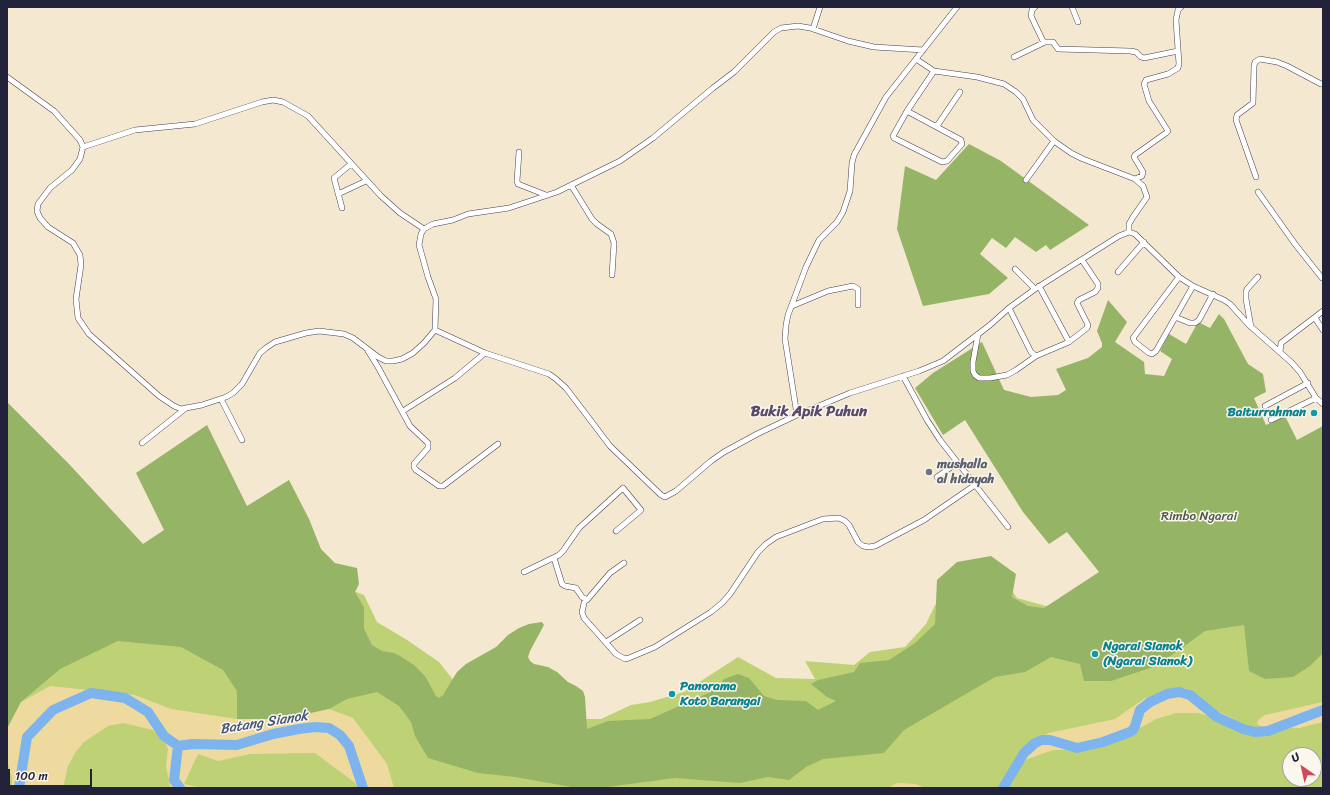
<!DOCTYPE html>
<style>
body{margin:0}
#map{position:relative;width:1330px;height:795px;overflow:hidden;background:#f4e8d0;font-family:Sriracha,sans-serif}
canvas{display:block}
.frame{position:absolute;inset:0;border:8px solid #22223b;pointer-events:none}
.north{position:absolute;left:1282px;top:747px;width:40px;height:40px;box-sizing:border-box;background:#fbf7ec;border:1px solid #a4a2a5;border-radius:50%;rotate:326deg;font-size:11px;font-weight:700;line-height:16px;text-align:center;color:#22223b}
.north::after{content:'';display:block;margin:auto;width:14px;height:18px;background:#d1495b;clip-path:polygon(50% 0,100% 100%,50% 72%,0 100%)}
.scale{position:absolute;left:8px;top:769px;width:84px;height:18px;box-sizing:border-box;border:2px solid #22223b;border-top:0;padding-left:5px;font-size:12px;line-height:14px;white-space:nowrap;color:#22223b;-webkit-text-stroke:3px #fbf7ec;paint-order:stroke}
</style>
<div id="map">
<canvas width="1330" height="795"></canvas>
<div class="frame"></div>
<div class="north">U</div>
<div class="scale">100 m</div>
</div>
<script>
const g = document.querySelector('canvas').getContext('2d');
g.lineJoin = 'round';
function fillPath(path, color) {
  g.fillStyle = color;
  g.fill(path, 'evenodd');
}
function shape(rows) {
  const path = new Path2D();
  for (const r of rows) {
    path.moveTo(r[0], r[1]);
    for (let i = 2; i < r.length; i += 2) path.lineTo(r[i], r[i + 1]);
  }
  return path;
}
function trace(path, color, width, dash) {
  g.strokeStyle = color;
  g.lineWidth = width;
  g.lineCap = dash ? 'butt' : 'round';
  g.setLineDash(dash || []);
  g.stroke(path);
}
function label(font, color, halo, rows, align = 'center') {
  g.font = font + ' Sriracha,sans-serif';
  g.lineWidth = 3;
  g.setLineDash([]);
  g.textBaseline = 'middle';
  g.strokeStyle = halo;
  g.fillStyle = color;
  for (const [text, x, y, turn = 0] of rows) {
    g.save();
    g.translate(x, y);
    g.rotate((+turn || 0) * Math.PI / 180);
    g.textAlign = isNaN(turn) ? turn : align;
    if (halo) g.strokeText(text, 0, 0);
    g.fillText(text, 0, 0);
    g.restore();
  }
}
fillPath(shape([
 [1323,519,1323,788,7,788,7,598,341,586,364,595,377,622,407,640,439,662,454,681,578,719,601,719,631,705,650,702,684,692,738,657,776,678,815,679,805,661,854,665,870,652,905,647,926,624,935,605,997,568,1017,598,1046,606,1058,603],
 [1290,755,1314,755,1314,779,1290,779]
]), '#bed275');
fillPath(shape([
 [969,144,1001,161,1089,225,1050,250,1046,245,1036,252,1015,237,1006,248,992,238,980,254,1008,278,989,294,923,306,897,229,905,166,936,180],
 [1108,300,1127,322,1115,342,1144,362,1145,374,1164,376,1172,359,1160,351,1169,334,1186,344,1198,322,1210,328,1219,314,1224,319,1248,364,1263,374,1266,392,1254,398,1266,425,1285,416,1297,440,1323,426,1322,442,1323,447,1323,653,1310,666,1293,677,1265,679,1249,671,1244,625,1205,631,1175,653,1153,667,1111,681,1084,681,1080,664,1051,657,1025,672,995,677,904,730,884,753,823,759,806,767,789,780,768,777,740,783,675,778,600,788,577,788,515,777,478,773,428,758,415,736,411,722,399,706,377,692,347,699,329,709,285,719,237,719,237,691,223,670,181,647,118,641,60,669,21,702,7,729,7,402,69,464,143,544,164,530,136,473,207,425,247,506,289,480,309,519,321,549,335,563,357,568,359,584,355,592,364,607,364,629,372,645,382,651,394,653,400,656,414,665,425,676,436,696,439,698,443,695,457,672,466,664,496,647,508,635,519,628,529,624,542,622,544,625,530,651,528,657,530,661,534,664,548,667,557,672,568,682,576,686,583,691,585,697,587,729,608,721,650,719,715,690,724,679,738,674,749,678,764,696,777,700,806,701,818,710,836,701,827,697,811,684,818,680,854,672,860,663,889,660,915,643,935,624,937,580,957,562,991,556,1016,574,1012,597,1028,606,1044,608,1099,572,1067,532,1049,544,1023,512,965,420,943,435,915,388,933,373,982,342,1004,390,1031,397,1058,395,1066,390,1056,369,1088,358,1102,347,1102,343,1097,331]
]), '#96b466');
fillPath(shape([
 [50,686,135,695,171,709,237,719,285,719,329,709,353,718,387,764,394,788,360,788,354,782,315,753,250,754,218,761,198,754,184,784,202,788,172,788,170,786,166,766,168,749,164,740,153,730,123,723,108,726,84,742,75,753,68,766,63,788,12,788,12,778,7,760,7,729,21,702],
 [1186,688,1209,707,1232,718,1236,721,1238,724,1198,713,1176,713,1156,719,1133,732,1112,742,1083,750,1053,750,1025,760,1006,788,997,788,1027,746,1049,733,1115,719,1145,698],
 [1323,702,1323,722,1299,728,1262,727,1257,724,1258,720,1265,715],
 [897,783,915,784,926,788,888,788]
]), '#eeda9e');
trace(shape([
 [178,746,174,780,180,788],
 [19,788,27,737,53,710,91,693,125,698,148,712,164,736,178,746,192,744,237,745,273,734,299,729,315,727,329,728,340,735,349,746,363,788],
 [1003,788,1024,753,1035,743,1042,740,1050,740,1077,748,1103,742,1130,732,1133,730,1135,726,1140,710,1150,702,1167,694,1179,692,1190,695,1217,717,1243,729,1255,732,1268,731,1323,710]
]), '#7eb4ed', 10);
const minor = shape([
 [1035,7,1032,10,1031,16,1043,41,1045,42,1053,42,1058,49,1130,51,1136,52,1141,57,1144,58,1178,51],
 [1072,7,1078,22],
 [813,29,820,7],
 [1014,57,1045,42],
 [916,59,934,71,977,77,1004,84,1016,92,1023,99,1033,120,1054,141,1071,153,1083,159,1135,179,1143,186,1147,197,1133,217,1129,224,1129,232],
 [7,77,54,111,80,140,83,147,80,159,72,170,50,188,38,204,37,211,40,218,48,227,73,243,80,255,81,265,76,299,78,318,89,334,123,364,159,396,174,406,181,409,202,405,226,397,233,393,242,384,260,353,266,348,275,342,306,333,319,331,344,334,353,338,378,357,386,361,393,361,402,359,413,353,424,343,435,330,436,299,428,277,419,245,421,234,424,229,433,224,453,220,468,214,509,208,557,192,620,161,653,138,713,88,734,72,774,32,781,28,798,26,810,28,848,41,874,47,923,50],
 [907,111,961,140,962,144,947,161,942,162,894,138,893,136,907,111,934,71],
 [937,126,960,92],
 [83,147,135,130,195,124,262,102,273,100,283,102,308,116,381,196,400,213,424,229],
 [519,152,517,181,518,184,546,195],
 [1256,177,1236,120,1237,115,1253,103,1254,66,1255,62,1260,59,1277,62,1287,66,1321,84,1323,84],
 [1135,179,1142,176,1143,172,1134,157,1135,155,1166,133,1168,131,1149,101,1144,84,1146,80,1168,74,1178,68,1179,64,1176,20,1178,10,1181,7],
 [1026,180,1054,141],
 [571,185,592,219,597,224,611,234,614,243,612,275],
 [1258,192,1295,244,1322,278],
 [338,194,366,181],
 [342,208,334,178,351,164],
 [1015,269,1035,289],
 [1118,272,1144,242],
 [1179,277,1133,338,1135,342,1149,353,1152,354,1156,351,1193,286],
 [1039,286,1069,342],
 [792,306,828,291,853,286,858,289,858,305],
 [1009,308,1031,352,1036,356,1069,342,1087,328,1088,325,1077,303,1079,300,1095,292,1098,288,1098,284,1082,260],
 [1175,317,1190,323,1195,323,1199,320,1213,294],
 [1315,318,1323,330],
 [1251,327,1246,299,1246,292,1247,289,1258,277],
 [435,330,485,353,549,374,556,379,566,388,610,446,661,495,665,497,676,491,711,461,724,452,757,434,797,415,850,393,919,371,943,361,990,325,1009,308,1035,289,1119,236,1129,232,1135,234,1179,277,1193,286,1224,300,1230,304,1249,325,1291,362,1300,372,1316,398,1323,404],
 [978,334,973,362,973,371,975,375,979,378,990,378,1007,375,1016,370,1036,356],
 [368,351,378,367,410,426,428,443,428,448,414,464,414,467,416,470,439,486,443,486,498,444],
 [1280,352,1281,343,1323,311],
 [903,376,927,420,940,440,1008,527],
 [221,399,242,440],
 [1265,406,1308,383],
 [403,411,455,378,485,353],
 [797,415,785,339,786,325,788,315,806,267,819,240,837,222,843,212,850,191,852,163,854,155,886,97,957,7],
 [1271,420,1316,398],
 [142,443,186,408],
 [937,477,957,463],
 [554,558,562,584,565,586,576,588,582,597,587,600,610,573,624,563],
 [524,572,559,555,563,551,579,528,623,488,641,510,640,511,616,531],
 [585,599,582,612,584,618,616,654,625,659,629,658,655,647,711,612,722,603,730,594,758,552,766,544,776,537,823,519,839,518,845,521,849,525,858,542,863,546,869,547,875,546,924,520,975,485],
 [606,642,640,620]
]);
trace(minor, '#424051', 6);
trace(minor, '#fff', 5);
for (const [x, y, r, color] of [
 [1314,413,4,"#0f9aa8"],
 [929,472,4,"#6b7280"],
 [1095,654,4,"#0f9aa8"],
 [672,694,4,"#0f9aa8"]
]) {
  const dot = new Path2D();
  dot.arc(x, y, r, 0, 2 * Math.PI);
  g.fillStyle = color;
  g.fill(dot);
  trace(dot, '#fbf7ec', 1.5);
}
label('bold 13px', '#0d838f', '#fbf7ec', [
 ["Baiturrahman",1306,413,"right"],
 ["Ngarai Sianok",1103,647],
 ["(Ngarai Sianok)",1103,662],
 ["Panorama",680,687],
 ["Koto Barangai",680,702]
], 'left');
label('bold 13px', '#5b616d', '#fbf7ec', [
 ["mushalla",937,465],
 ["al hidayah",937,480]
], 'left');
label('13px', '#51574c', '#fbf7ec', [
 ["Rimbo Ngarai",1199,517]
]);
label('italic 14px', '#425579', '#fbf7ec', [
 ["Batang Sianok",264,723,-9]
]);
label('bold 15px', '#594a6b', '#fbf7ec', [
 ["Bukik Apik Puhun",809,412]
]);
</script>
